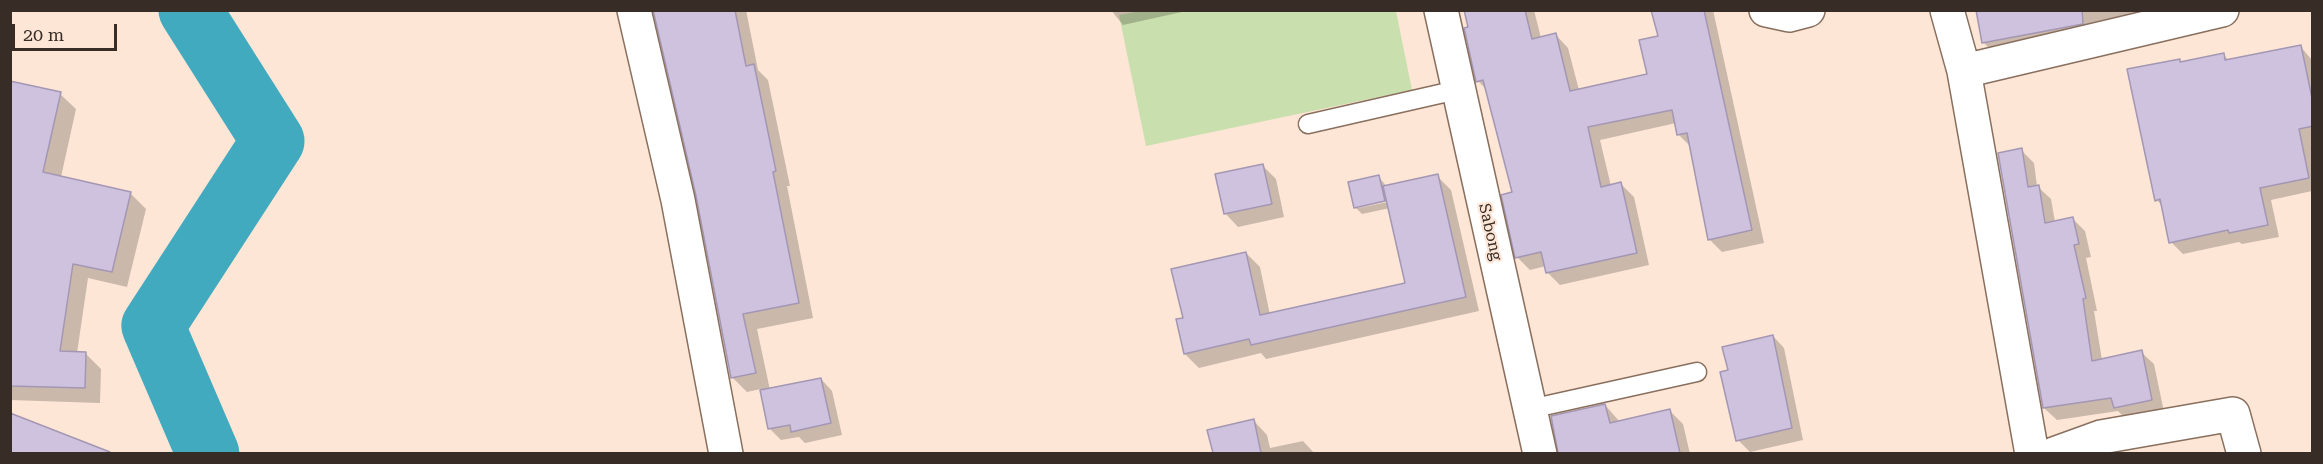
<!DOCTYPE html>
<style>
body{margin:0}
#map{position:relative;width:2323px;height:464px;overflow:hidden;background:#fde6d6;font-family:"Roboto Serif",serif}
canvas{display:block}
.frame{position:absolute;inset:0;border:12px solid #382d26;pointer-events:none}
.scale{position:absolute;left:12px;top:24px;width:105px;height:27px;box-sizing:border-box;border:3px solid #382d26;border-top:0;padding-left:8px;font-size:18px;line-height:21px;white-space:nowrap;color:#382d26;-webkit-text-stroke:4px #fde6d6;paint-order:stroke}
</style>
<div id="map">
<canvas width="2323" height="464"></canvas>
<div class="frame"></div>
<div class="scale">20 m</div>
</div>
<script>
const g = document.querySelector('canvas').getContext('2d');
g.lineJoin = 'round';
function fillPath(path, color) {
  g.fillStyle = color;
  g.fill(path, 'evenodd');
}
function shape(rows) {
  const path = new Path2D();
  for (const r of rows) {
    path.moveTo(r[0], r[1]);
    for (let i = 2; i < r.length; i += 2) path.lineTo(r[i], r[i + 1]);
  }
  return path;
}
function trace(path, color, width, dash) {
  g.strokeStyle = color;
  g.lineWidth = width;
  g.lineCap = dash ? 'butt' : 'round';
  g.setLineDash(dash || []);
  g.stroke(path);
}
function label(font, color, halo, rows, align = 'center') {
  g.font = font + ' "Roboto Serif",serif';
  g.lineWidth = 4.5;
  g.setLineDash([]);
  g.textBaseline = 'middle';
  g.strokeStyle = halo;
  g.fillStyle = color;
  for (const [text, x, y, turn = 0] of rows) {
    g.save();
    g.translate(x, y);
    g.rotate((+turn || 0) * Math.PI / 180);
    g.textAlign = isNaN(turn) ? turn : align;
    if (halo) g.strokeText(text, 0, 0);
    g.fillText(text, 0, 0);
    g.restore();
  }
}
fillPath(shape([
 [1140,11,1396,11,1412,90,1146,146,1119,15]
]), '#cadfae');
fillPath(shape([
 [655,10,746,10,758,70,768,80,790,186,787,186,813,318,757,329,770,390,821,379,832,391,842,435,805,443,799,437,781,440,770,429,761,389,747,392,732,377,698,196],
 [1111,10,1182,10,1182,12,1123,25],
 [1465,10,1534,10,1541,38,1555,34,1568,48,1579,90,1649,75,1659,37,1653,10,1713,10,1764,243,1722,252,1709,239,1691,147,1678,134,1676,123,1600,140,1611,186,1621,184,1634,197,1649,265,1560,285,1547,272,1546,266,1530,270,1517,257,1514,193,1488,91,1478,81],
 [1978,10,2143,10,2146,22,1994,53,1983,42],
 [2300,46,2312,60,2312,191,2271,200,2279,237,2242,244,2239,242,2183,254,2171,242,2163,207,2157,200,2179,60,2182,63,2224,55,2229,61],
 [10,83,60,94,76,109,61,177,130,193,146,209,127,287,88,278,77,353,85,353,101,369,100,403,10,400],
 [2021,150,2034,163,2037,186,2051,199,2055,222,2073,219,2085,231,2091,257,2086,258,2097,311,2094,311,2102,360,2141,352,2154,364,2164,412,2127,420,2118,411,2057,420,2044,408],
 [1263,166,1276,179,1284,217,1238,227,1225,213],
 [1437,176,1451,190,1479,311,1266,359,1261,353,1199,368,1185,354,1184,319,1246,253,1260,267,1270,315,1407,284,1390,208,1362,214,1355,207,1379,177,1387,187],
 [1392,198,1393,201,1358,208,1358,205],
 [1773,336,1784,348,1803,440,1750,452,1738,440,1729,371],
 [1605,405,1620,422,1669,410,1683,424,1690,454,1560,454,1560,450],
 [10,416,74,447,72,454,10,454],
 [1254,421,1267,435,1270,448,1303,441,1315,454,1214,454,1209,431]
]), '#0003');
trace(shape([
 [190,10,273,141,153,326,208,454]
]), '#42aabf', 63);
const building = shape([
 [653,10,735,10,746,66,754,64,776,171,773,172,799,303,743,314,756,373,731,378,696,196,653,10],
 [1464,10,1525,10,1532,39,1556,33,1570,91,1647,74,1639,40,1658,36,1651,10,1704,10,1752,230,1708,240,1687,133,1677,135,1672,110,1588,127,1601,187,1621,182,1637,253,1546,273,1541,252,1515,258,1501,195,1512,192,1483,80,1476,82,1464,28,1468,27,1464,10],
 [1976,10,2082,10,2083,24,1982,43,1976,10],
 [2301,45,2313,103,2313,126,2299,129,2309,178,2260,188,2268,225,2229,233,2228,230,2169,243,2160,199,2155,201,2127,69,2180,59,2180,62,2224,53,2225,60,2301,45],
 [10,81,61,92,43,172,131,192,112,272,73,264,60,351,86,352,85,388,10,386,10,81],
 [2022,148,2028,187,2039,185,2045,223,2073,217,2079,244,2074,245,2086,298,2083,299,2092,361,2142,350,2152,400,2114,408,2111,398,2043,408,1998,153,2022,148],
 [1263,164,1272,204,1224,214,1215,174,1263,164],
 [1438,174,1466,297,1251,345,1249,339,1184,354,1176,319,1183,318,1171,269,1246,252,1260,315,1405,283,1383,186,1438,174],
 [1379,175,1385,201,1354,208,1348,182,1379,175],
 [1773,335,1792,428,1736,441,1720,372,1728,370,1722,347,1773,335],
 [821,378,831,423,791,432,790,425,768,429,760,390,821,378],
 [1605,404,1610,423,1670,409,1680,453,1558,453,1551,416,1605,404],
 [10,413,110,452,109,453,10,453,10,413],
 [1254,419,1261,453,1213,453,1207,430,1254,419]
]);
fillPath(building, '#cec2df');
trace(building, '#a397b3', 1.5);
const lane = shape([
 [1308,124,1457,90],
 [1530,409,1697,372]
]);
const street = shape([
 [634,10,678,200,726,454],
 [1441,10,1540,454],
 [1766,10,1789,15,1808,10],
 [1947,10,1964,71,2032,454],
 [1964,71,2222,10],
 [2054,454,2101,437,2233,414,2244,454]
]);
trace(lane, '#896f5e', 21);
trace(street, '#896f5e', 36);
trace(lane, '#fff', 18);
trace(street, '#fff', 33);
label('16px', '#382d26', '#fde6d6', [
 ["Sabong",1490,232,77]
]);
</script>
